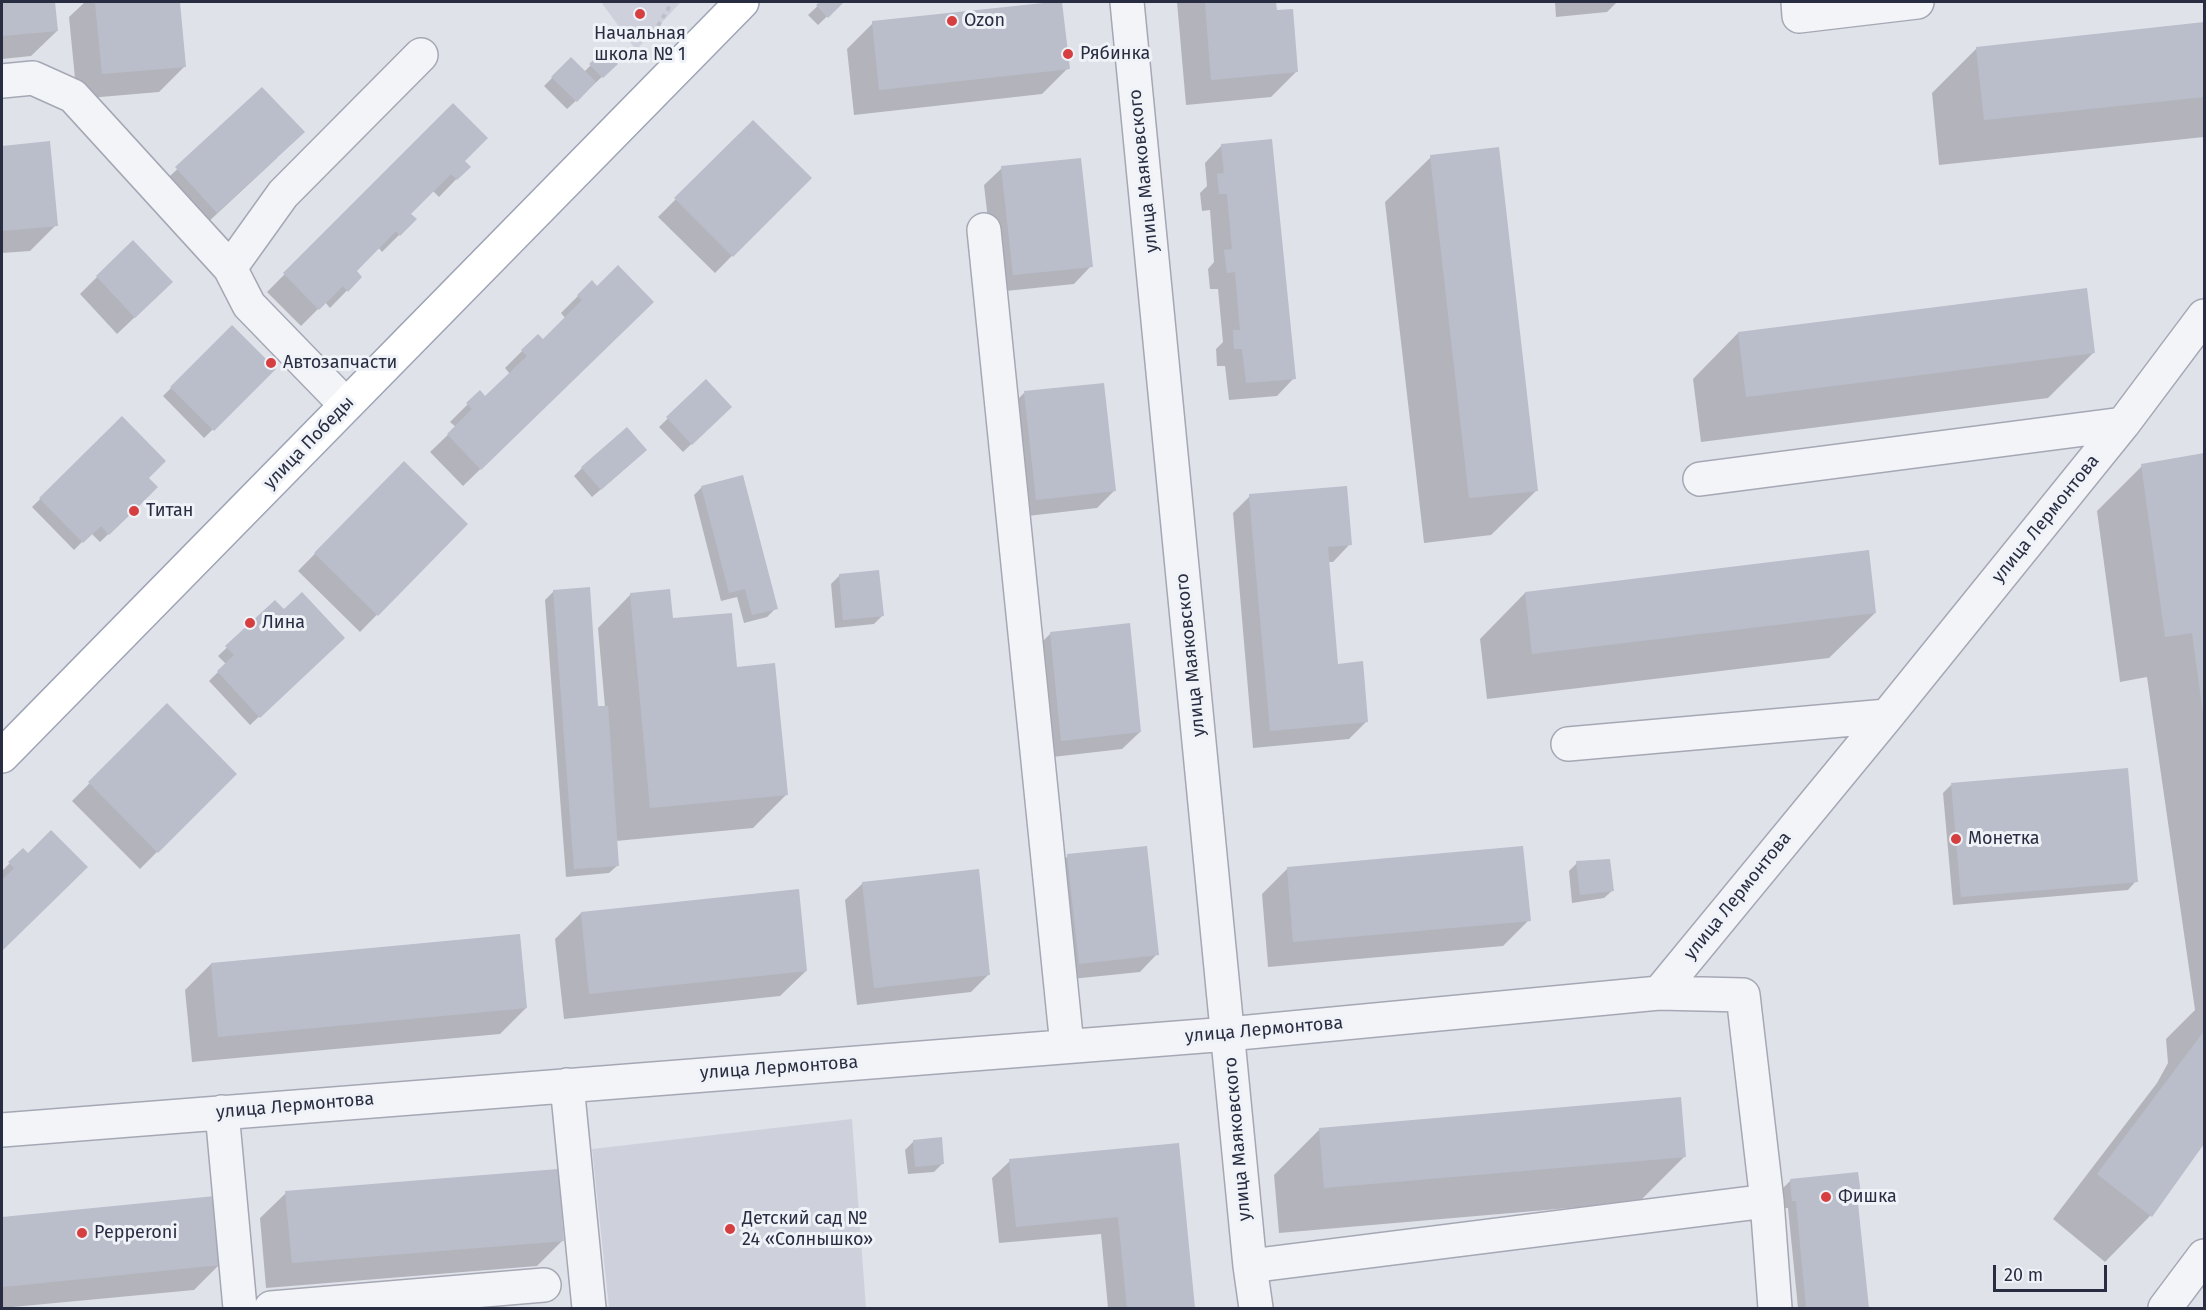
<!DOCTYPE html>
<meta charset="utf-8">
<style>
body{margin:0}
#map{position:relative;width:2206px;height:1310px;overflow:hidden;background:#e0e2ea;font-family:"Fira Sans",sans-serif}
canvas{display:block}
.frame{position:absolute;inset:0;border:3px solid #282d42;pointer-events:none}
.scale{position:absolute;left:1993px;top:1265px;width:114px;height:27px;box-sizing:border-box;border:3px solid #282d42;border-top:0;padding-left:8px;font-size:18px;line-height:21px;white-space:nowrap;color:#282d42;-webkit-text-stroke:4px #eff2f7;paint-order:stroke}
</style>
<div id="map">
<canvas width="2206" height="1310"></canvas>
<div class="frame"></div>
<div class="scale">20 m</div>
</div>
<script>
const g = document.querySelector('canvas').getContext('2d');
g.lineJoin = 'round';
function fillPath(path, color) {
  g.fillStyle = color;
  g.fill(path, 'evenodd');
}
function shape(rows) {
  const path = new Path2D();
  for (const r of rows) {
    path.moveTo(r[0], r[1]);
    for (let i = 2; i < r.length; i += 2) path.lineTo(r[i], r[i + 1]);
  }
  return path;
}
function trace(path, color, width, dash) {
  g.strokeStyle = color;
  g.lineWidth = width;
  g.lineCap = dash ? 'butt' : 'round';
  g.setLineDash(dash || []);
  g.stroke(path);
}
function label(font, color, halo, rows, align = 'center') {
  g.font = font + ' "Fira Sans",sans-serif';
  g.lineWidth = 6;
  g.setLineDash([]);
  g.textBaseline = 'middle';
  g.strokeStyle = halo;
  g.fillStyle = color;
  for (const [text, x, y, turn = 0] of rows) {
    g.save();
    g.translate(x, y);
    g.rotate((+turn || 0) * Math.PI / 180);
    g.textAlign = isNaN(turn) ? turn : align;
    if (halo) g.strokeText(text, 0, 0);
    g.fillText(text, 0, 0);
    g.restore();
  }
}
fillPath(shape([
 [601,2,681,2,636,50],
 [852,1119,866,1308,609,1308,592,1149]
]), '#ced1dc');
fillPath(shape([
 [2,2,54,2,57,31,31,56,2,59],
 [85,2,179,2,185,66,159,92,77,99,69,17],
 [822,2,842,2,818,25,808,15],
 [1177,2,1275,2,1276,12,1297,71,1271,97,1186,105],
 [1555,2,1617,2,1607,12,1556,17],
 [873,23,1068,68,1042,94,854,115,847,49],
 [2204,24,2204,137,1939,165,1932,93,1977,48],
 [604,52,616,64,567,109,544,86,571,59,584,72],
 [262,89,277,158,191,238,151,194],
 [453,105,463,161,468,167,439,197,433,191,409,214,415,219,382,252,378,247,354,271,360,277,330,308,325,302,301,326,267,292],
 [753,122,809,178,715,273,658,217],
 [49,143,56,225,30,251,2,253,2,147],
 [1222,145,1294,378,1277,396,1229,400,1225,366,1217,366,1216,349,1223,342,1218,289,1210,289,1208,269,1214,262,1210,210,1202,211,1200,193,1207,186,1205,163],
 [1431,157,1537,490,1491,535,1424,543,1385,202],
 [1002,168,1091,266,1074,284,996,292,984,185],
 [97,277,153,300,117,334,80,294],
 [592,282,635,319,463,486,430,452,456,427,450,422,480,392,485,398,510,374,505,368,537,336,542,341,566,319,561,313],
 [232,327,274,369,204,438,163,396],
 [1738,333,2093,353,2048,398,1701,442,1693,379],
 [706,381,730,407,683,452,659,427],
 [1024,393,1114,491,1097,508,1019,517,1007,410],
 [122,418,147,478,124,519,100,542,91,533,74,550,32,507],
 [2204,455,2204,1142,2150,1216,2105,1262,2053,1219,2157,1083,2168,1063,2166,1039,2195,1010,2147,677,2120,682,2097,511,2142,466],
 [637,458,592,497,574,476,582,468],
 [404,463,466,524,360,632,298,571],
 [702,487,776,608,767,617,744,623,737,597,721,601,694,495],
 [1250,496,1350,544,1333,562,1328,562,1337,665,1366,722,1349,739,1253,748,1233,513],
 [840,575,882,616,874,624,835,628,831,584],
 [554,591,597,708,605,707,598,628,631,594,672,620,735,668,786,795,753,828,616,841,618,865,609,873,566,877,545,600],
 [1525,593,1875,613,1829,658,1487,699,1480,639],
 [275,602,284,611,335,646,250,725,209,681,226,664,218,656],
 [1050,634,1140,732,1122,749,1044,758,1033,651],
 [167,705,235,774,140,869,72,801],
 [1951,785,2136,881,2128,890,1953,905,1943,793],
 [23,850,68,885,2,949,2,871],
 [1068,856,1157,954,1140,972,1062,980,1050,873],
 [1577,863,1613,890,1604,898,1572,903,1569,871],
 [1287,869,1529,920,1503,946,1268,967,1262,894],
 [863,883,989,974,971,992,857,1005,845,900],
 [581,913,806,971,780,996,564,1019,555,939],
 [211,964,526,1008,500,1034,192,1062,185,990],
 [1320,1129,1685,1156,1639,1202,1279,1233,1274,1175],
 [913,1142,942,1164,934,1172,908,1174,905,1150],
 [1178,1145,1194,1308,1108,1308,1101,1234,999,1243,992,1178,1010,1161],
 [1791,1180,1859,1194,1856,1197,1867,1308,1798,1308,1788,1208,1784,1208,1782,1189],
 [286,1193,563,1240,537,1266,266,1288,260,1218],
 [213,1197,220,1264,194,1290,2,1308,2,1218]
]), '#0003');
fillPath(shape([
 [2,2,55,2,58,31,2,36],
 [95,2,180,2,186,67,102,74],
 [820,2,844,2,828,18,816,5],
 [1053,2,1062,2,1070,69,879,90,872,21],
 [1205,2,1276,2,1277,10,1293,9,1298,72,1211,80],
 [2204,22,2204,97,1984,120,1976,47],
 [604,50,618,64,603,78,589,64],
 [571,57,596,82,577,102,551,77],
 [262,87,305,132,217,213,175,167],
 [453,103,488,138,465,161,471,167,457,180,451,174,411,214,417,219,400,236,396,231,357,271,362,277,348,292,343,286,319,310,283,273],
 [753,120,812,178,733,257,674,198],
 [1272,139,1296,379,1246,383,1242,349,1234,349,1233,330,1240,330,1235,272,1227,273,1224,250,1232,249,1227,194,1219,194,1217,174,1224,173,1221,144],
 [50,141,58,226,2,231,2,146],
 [1499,147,1538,491,1469,498,1430,155],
 [1081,158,1093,267,1013,275,1001,166],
 [133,240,173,282,135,318,96,276],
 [618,265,654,302,481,470,447,434,472,409,466,403,480,390,485,396,527,356,521,350,538,334,543,339,582,300,577,295,592,280,597,286],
 [2087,288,2095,353,1746,397,1738,332],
 [232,325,276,369,214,431,170,387],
 [706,379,732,407,692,445,666,417],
 [1104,383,1116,491,1036,500,1024,391],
 [122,416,166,461,149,478,158,487,134,511,109,535,101,526,83,543,39,498],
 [627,427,647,450,601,490,581,467],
 [2204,453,2204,712,2203,713,2192,633,2165,637,2141,464],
 [404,461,468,524,378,616,314,553],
 [743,475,778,609,752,615,745,589,729,593,701,486],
 [1347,486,1352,545,1328,547,1338,664,1363,661,1368,722,1270,731,1249,494],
 [1869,550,1876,613,1532,654,1525,592],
 [879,570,884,616,843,620,839,574],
 [590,587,598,706,608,706,619,866,574,869,553,590],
 [670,589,673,618,732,613,737,667,775,663,788,795,650,808,630,593],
 [302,592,345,638,260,718,217,671,234,655,225,646,275,600,284,609],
 [1130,623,1141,732,1061,741,1050,632],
 [167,703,237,774,158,853,88,782],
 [2128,768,2138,882,1961,897,1951,783],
 [51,830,88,867,2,951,2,880,14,868,8,862,23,848,28,853],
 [1147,846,1159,955,1079,964,1067,854],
 [1523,846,1531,921,1293,942,1287,867],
 [1610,859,1614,891,1580,895,1576,861],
 [979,869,990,975,874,988,862,882],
 [799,889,807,971,589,994,581,912],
 [520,934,527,1008,218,1037,211,963],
 [2204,1031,2204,1144,2152,1217,2097,1174],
 [1681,1097,1686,1157,1324,1188,1319,1128],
 [942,1137,944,1164,915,1167,913,1140],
 [1179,1143,1195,1308,1127,1308,1118,1217,1016,1227,1009,1159],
 [558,1169,564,1241,292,1263,285,1191],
 [1858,1172,1861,1194,1857,1194,1869,1308,1806,1308,1796,1201,1792,1201,1790,1179],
 [215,1196,221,1265,2,1287,2,1217]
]), '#babdca');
const minor = shape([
 [1127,2,1250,1266,1256,1308],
 [1798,2,1799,16,1917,2],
 [2,81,33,78,73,96,230,268,249,305,346,405],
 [984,230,1067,1046],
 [230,268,283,194,421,55],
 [1700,479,2123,424],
 [1568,744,1887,716],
 [1659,993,1743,995,1767,1201,1775,1308],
 [567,1085,589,1308],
 [222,1112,240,1308],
 [2,1130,1228,1034,1659,993,1887,716,2123,424,2204,316],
 [1250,1266,1767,1201],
 [271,1308,544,1285],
 [2165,1308,2204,1256]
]);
const major = shape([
 [2,756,742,2]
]);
trace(minor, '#a5a8b4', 36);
trace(major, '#9ea4b6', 36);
trace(shape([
 [658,26,672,2]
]), '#bec0c9', 4, [4.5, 4.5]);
trace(minor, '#f3f4f8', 33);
trace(major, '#fff', 33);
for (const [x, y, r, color] of [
 [640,14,6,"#d53f40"],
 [952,21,6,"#d53f40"],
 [1068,54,6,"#d53f40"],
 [271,363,6,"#d53f40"],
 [134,511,6,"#d53f40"],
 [250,623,6,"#d53f40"],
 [1956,839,6,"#d53f40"],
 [1826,1197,6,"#d53f40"],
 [730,1229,6,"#d53f40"],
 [82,1233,6,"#d53f40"]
]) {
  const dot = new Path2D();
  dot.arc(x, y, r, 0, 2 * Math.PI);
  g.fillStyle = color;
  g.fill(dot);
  trace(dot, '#eff2f7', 2);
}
label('18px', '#282d42', '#eff2f7', [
 ["Ozon",964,21],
 ["Начальная",640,34,"center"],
 ["школа № 1",640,55,"center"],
 ["Рябинка",1080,54],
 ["Автозапчасти",283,363],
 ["Титан",146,511],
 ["Лина",262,623],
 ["Монетка",1968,839],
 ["Фишка",1838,1197],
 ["Детский сад №",742,1219],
 ["24 «Солнышко»",742,1240],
 ["Pepperoni",94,1233]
], 'left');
label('18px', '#282d42', '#eff2f7', [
 ["улица Маяковского",1144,171,-96],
 ["улица Победы",309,443,-46],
 ["улица Лермонтова",2046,519,-51],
 ["улица Маяковского",1191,655,-96],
 ["улица Лермонтова",1738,896,-51],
 ["улица Лермонтова",1264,1030,-5],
 ["улица Лермонтова",779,1068,-4],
 ["улица Лермонтова",295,1106,-5],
 ["улица Маяковского",1238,1139,-95]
]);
</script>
